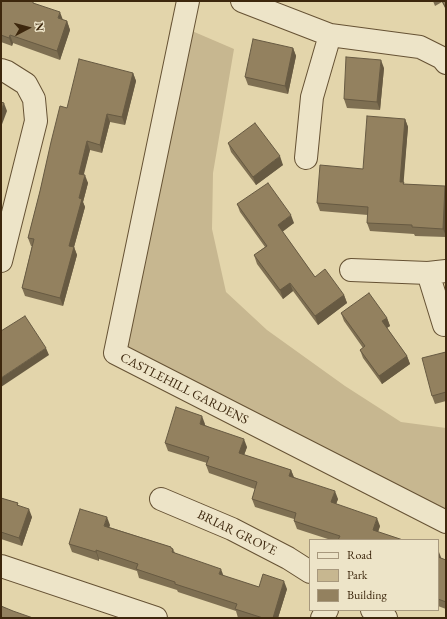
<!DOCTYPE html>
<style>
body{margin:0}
#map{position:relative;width:447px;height:619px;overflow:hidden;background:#e3d5ab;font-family:"EB Garamond",serif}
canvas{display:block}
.frame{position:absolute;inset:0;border:2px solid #3d270d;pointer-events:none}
.legend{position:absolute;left:309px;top:539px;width:130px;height:72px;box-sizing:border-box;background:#ede4c8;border:1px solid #a7987d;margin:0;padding:5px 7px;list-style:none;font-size:12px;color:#3d270d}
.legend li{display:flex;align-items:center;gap:8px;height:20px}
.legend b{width:20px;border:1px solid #a7987d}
.north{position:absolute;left:8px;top:8px;width:40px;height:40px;-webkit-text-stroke:3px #ede4c8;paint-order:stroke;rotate:84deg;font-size:11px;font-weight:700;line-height:16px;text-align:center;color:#3d270d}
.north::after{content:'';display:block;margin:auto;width:14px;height:18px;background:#3d270d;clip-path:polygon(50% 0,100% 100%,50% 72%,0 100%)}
</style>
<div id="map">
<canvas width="447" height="619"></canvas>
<div class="frame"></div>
<ul class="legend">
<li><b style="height:5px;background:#ede4c8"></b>Road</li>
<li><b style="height:11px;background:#c7b790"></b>Park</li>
<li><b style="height:11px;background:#93815f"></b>Building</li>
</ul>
<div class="north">N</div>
</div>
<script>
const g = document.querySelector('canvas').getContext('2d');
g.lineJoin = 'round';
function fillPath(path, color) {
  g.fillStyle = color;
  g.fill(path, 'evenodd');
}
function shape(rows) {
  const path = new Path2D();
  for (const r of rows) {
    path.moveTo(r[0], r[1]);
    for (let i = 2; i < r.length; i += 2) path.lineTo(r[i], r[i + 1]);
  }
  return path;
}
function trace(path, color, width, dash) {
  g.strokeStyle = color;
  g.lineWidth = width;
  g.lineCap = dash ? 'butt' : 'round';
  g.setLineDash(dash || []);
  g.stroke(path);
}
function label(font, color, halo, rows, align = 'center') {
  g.font = font + ' "EB Garamond",serif';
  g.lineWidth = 3;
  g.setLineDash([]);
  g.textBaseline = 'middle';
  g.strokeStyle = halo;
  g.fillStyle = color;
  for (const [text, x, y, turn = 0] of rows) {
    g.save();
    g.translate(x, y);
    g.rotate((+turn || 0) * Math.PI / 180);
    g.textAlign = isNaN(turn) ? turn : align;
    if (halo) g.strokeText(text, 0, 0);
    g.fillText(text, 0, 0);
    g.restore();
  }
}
fillPath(shape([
 [171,22,234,49,213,173,212,229,226,292,267,330,345,386,401,422,446,428,446,522,115,353]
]), '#c7b790');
const minor = shape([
 [188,1,115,353,446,522],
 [242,1,330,35,420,47,442,58,446,63],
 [1,70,7,72,26,84,34,99,36,121,1,261],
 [306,158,312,97,330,35],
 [351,270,428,273,446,271],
 [428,273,444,325],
 [161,499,232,529,288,558,310,572],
 [1,566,156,618],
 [372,610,386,618],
 [322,618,327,610]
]);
trace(minor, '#665234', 24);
trace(minor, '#ede4c8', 22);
fillPath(shape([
 [1,1,34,3,63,20,67,21,70,30,60,60,13,43,12,46,1,42],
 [433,1,446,1,446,10,442,2,435,6],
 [293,48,296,56,288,94,248,85,245,77],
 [384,68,380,110,347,108,344,99],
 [133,73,136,81,125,125,110,122,102,153,90,150,83,175,88,183,83,202,85,207,74,247,77,255,63,306,25,296,22,288,32,246,31,246,28,238,40,191,51,144,51,142,67,108],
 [405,119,408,127,403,182,404,184,446,187,446,237,415,236,414,234,370,231,367,223,368,215,320,211,317,203,363,169],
 [228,143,283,165,256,185,231,152],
 [237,204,294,223,282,231,315,277,344,295,347,303,318,325,293,291,283,299,257,264,254,255,265,247,240,212],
 [341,313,387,318,390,326,387,328,407,356,410,364,382,384,363,358,360,350,363,348,344,321],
 [446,352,446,401,435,404,432,396],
 [205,424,205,425,247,447,244,455,291,470,294,477,338,499,336,504,380,526,378,532,403,540,331,540,297,529,294,521,294,519,255,507,252,499,255,489,209,473,206,465,207,463,168,451,165,443],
 [1,498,18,503,18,505,32,517,22,546,1,539],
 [110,525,109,527,171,547,171,548,173,549,175,553,223,576,259,587,287,589,278,618,238,618,236,611,178,592,177,590,139,578,137,571,99,559,99,561,72,552,69,544],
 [438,552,441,558,446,560,446,609,438,606]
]), '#7e6f52');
fillPath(shape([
 [60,12,63,20,58,18],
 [67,21,70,30,60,60,57,51],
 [10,35,13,43,12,46,9,38],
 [293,48,296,56,288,94,285,86],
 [381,60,384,68,380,110,377,102],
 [133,73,136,81,125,125,122,117],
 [4,103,7,111,1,127,1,111],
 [107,114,110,122,102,153,100,145],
 [405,119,408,127,403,190,400,182],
 [87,141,90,150,82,182,79,174],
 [280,156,283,165,256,185,253,177],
 [85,175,88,183,83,202,85,207,74,247,77,255,63,306,60,298,69,246,79,198],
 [445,186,446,187,446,236,443,229],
 [291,215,294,223,281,233,278,225],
 [290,283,293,291,283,299,280,290],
 [344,295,347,303,318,325,315,316],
 [387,318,390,326,385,329,382,321],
 [46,348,49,355,1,387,1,378],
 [407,356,410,364,382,384,379,376],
 [202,416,205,424,203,432,200,424],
 [244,439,247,447,242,461,239,453],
 [291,470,294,478,289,476],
 [335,491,338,499,334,510,331,502],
 [29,509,32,517,22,546,19,538],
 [107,517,110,525,107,534,104,526],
 [377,518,380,526,376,538,373,530],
 [96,550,99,559,99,561,96,552],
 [439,552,442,560,438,559],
 [221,569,224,577,219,574],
 [284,581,287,589,278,618,273,618]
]), '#675a42');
const building = shape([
 [1,1,33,1,33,3,60,12,58,18,67,21,57,51,10,35,9,38,1,35,1,1],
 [442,1,446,1,446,8,442,1],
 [253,39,293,48,285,86,245,77,253,39],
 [346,57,381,60,377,102,344,99,346,57],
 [79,59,133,73,122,117,107,114,100,145,87,141,79,174,85,175,79,198,82,199,69,246,74,247,60,298,22,288,34,239,28,238,40,191,51,142,60,106,67,108,79,59],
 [1,102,4,103,1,111,1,102],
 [367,116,405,119,400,182,404,182,403,184,445,186,443,229,412,227,412,225,367,223,368,207,317,203,320,165,363,169,367,116],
 [255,123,280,156,253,177,228,143,255,123],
 [268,183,291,215,278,225,315,277,325,269,344,295,315,316,290,283,280,290,254,255,267,246,237,204,268,183],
 [369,293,387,318,382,321,407,356,379,376,360,350,365,346,341,313,369,293],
 [25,316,46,348,1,378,1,331,25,316],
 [446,352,446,392,432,396,422,358,446,352],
 [176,407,202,416,200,424,244,439,239,453,291,470,289,476,335,491,331,502,377,518,373,530,403,540,338,540,340,536,294,521,296,513,252,499,257,482,206,465,209,457,165,443,176,407],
 [1,498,18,503,17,505,29,509,19,538,1,532,1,498],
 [80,509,107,517,104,526,171,547,171,548,173,549,172,552,221,569,219,574,259,587,263,574,284,581,273,618,263,618,235,609,237,604,175,584,175,582,136,569,138,564,96,550,96,552,69,544,80,509],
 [438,557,446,560,446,602,438,599,438,557],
 [1,606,13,611,33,618,1,618,1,606]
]);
fillPath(building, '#93815f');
trace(building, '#675a42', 1);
label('13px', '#3d270d', '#ede4c8', [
 ["CASTLEHILL GARDENS",184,389,27],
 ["BRIAR GROVE",237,533,26]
]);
</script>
